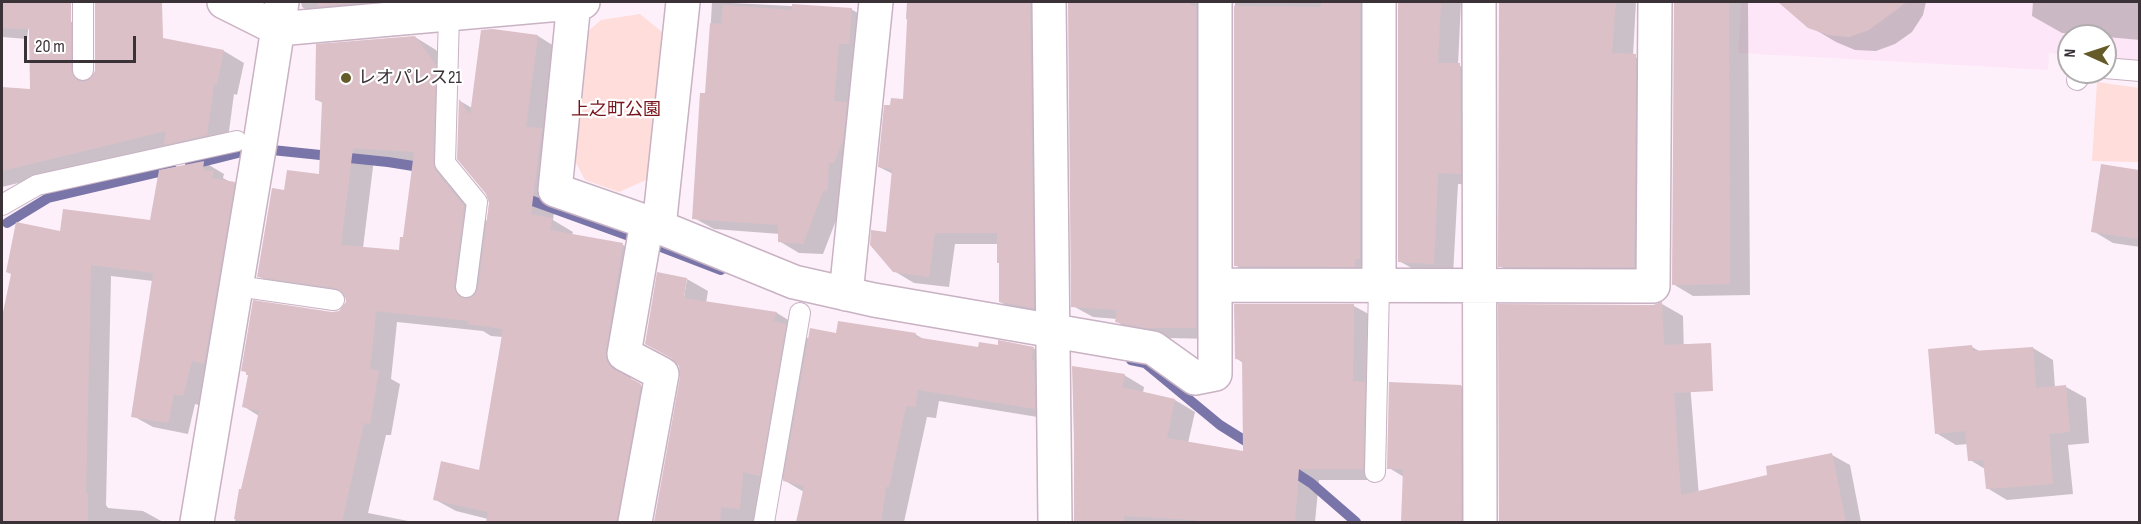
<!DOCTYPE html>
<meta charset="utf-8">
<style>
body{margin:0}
#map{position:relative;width:2141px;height:524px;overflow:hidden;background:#fef0fa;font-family:"Sofia Sans Condensed",sans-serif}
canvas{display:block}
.frame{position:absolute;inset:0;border:3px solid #3b3238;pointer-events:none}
.north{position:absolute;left:2057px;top:24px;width:60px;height:60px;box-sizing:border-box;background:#fff;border:2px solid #b1adaf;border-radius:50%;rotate:273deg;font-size:16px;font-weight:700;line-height:24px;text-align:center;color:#3b3238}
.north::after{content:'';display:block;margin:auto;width:21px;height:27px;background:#655b28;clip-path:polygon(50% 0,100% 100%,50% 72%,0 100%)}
.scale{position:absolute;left:24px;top:36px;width:112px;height:27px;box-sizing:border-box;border:3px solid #3b3238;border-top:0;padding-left:8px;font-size:18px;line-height:21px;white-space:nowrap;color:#3b3238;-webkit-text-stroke:4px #fff;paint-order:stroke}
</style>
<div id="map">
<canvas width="2141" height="524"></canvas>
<div class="frame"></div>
<div class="north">N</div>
<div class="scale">20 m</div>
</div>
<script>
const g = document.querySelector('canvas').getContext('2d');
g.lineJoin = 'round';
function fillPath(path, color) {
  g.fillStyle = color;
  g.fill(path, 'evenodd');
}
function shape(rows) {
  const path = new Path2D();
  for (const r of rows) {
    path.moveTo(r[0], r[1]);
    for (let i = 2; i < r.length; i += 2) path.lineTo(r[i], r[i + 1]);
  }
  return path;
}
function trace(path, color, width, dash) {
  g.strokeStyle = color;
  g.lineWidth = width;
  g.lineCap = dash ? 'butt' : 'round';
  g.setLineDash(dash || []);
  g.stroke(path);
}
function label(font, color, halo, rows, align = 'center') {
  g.font = font + ' "Sofia Sans Condensed","Noto Sans JP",sans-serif';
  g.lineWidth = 4.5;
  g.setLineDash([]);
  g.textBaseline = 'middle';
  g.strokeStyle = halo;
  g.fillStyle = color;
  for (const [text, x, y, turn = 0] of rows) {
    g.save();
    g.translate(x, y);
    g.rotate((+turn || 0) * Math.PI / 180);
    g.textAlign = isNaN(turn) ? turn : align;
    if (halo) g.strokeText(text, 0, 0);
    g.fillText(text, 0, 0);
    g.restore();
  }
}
fillPath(shape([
 [1741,2,2139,2,2139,64,2105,60,2105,36,2069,36,2069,56,2049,53,2048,70,1738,53]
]), '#fde6f7');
fillPath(shape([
 [640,14,662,32,648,179,619,192,585,180,573,157,585,34,601,20],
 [2097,82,2139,88,2139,162,2092,161]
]), '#feddda');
fillPath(shape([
 [2,2,33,2,31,13,70,21,91,33,91,81,224,51,244,63,237,95,234,94,227,146,169,146,2,187,2,89,31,91,29,23,27,39,2,37],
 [301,2,402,2,322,18,302,7],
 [712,2,851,9,871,21,847,192,823,254,799,253,779,241,780,234,714,229,694,218,707,95],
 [907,2,1055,2,1053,319,1020,313,1000,302,1001,264,998,244,955,244,949,287,914,283,894,271,888,233,893,174,879,167,892,107,905,100,909,20,906,19],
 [1069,2,1221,2,1216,339,1166,338,1137,333,1117,322,1117,319,1093,317,1073,306],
 [1235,2,1385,2,1380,270,1255,277,1235,265],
 [1399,2,1461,2,1458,65,1480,76,1480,185,1458,184,1453,275,1419,272,1399,261],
 [1501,2,1636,2,1633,56,1655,67,1654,278,1520,278,1500,266],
 [1675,2,1748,2,1750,295,1693,296,1673,284],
 [1787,2,1926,2,1923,15,1912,32,1895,44,1876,51,1855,50,1836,42,1809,26,1794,13],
 [2033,2,2140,2,2140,40,2062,33,2032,16],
 [538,36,559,49,563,142,553,220,573,232,572,235,623,245,644,257,626,364,628,375,634,382,662,398,639,522,488,522,488,519,456,511,434,499,480,472,503,337,491,336,483,331,397,322,391,379,400,384,391,435,386,435,368,513,413,522,235,522,240,491,242,491,259,416,243,406,249,375,248,373,332,313,340,312,347,303,347,298,280,288,258,276,286,191,321,176,323,103,317,100,415,37,436,50,456,79,454,177,457,184,487,221,490,199,460,101,472,108],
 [374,159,415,162,404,239,400,252,363,248],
 [204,162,224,174,223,178,254,195,203,406,195,404,188,434,153,427,133,416,153,281,111,276,106,505,108,508,143,511,163,522,2,522,2,324,13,275,62,232,151,221],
 [2102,166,2140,171,2140,247,2113,243,2093,231],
 [687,279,708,291,706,303,777,313,798,326,796,331,809,339,838,335,915,334,925,340,979,349,1033,348,1055,360,1056,420,939,401,936,418,927,417,904,522,798,522,804,492,782,479,781,487,764,483,761,522,655,522,682,377,680,366,674,359],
 [1662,304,1683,316,1684,356,1688,358,1701,522,1500,522,1500,306,1653,306],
 [1354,306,1374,317,1385,395,1383,480,1319,480,1315,522,1075,522,1073,368,1124,375,1144,387,1143,393,1175,400,1195,412,1188,443,1244,453,1243,363,1236,358],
 [1972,347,1981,352,2033,348,2053,360,2055,388,2066,387,2086,398,2089,443,2068,445,2073,494,2007,500,1987,488,1985,469,1970,460,1968,444,1956,445,1936,433],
 [1461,386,1482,399,1482,522,1403,522,1404,477,1389,468],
 [1832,455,1850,465,1861,522,1734,522,1726,486,1769,476]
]), '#0003');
trace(shape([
 [272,150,388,162,426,168],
 [190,165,246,151,248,144],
 [519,196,632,237],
 [7,223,48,198,172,169],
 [656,245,721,270],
 [1131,360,1145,363,1220,425,1255,447],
 [1288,468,1311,483,1356,522]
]), '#7975a9', 10);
fillPath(shape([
 [2,2,71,2,71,71,77,80,82,82,89,80,95,71,95,2,162,2,163,38,224,50,217,84,214,84,207,135,164,145,166,131,2,171,2,87,30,89,29,29,2,28],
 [318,2,362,2,317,7],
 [908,2,1030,2,1034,308,999,302,999,263,997,263,997,233,935,233,929,277,893,272,870,245,871,230,886,232,892,169,878,167,884,105,890,105,891,98,903,99],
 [1068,2,1191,2,1191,6,1196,6,1196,328,1145,328,1115,322,1117,310,1071,307],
 [1321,2,1360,2,1360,259,1355,259,1355,267,1234,266,1234,6,1321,7],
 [1398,2,1441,2,1438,63,1460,63,1461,174,1438,173,1434,264,1398,262],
 [1499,2,1616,2,1612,53,1636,54,1634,267,1498,267],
 [1674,2,1729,2,1730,284,1672,285],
 [1778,2,1907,2,1869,30,1849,37,1828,35,1808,28],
 [792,4,852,8,849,44,839,44,834,101,847,102,843,140,834,163,829,163,827,192,824,189,803,244,778,242,778,225,692,219,700,93,705,93,710,23,721,24,723,5,792,10],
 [493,29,538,35,526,127,542,128,531,214,552,218,550,230,623,243,606,351,607,362,615,370,641,384,617,522,486,522,488,512,433,500,441,461,479,470,503,329,468,324,469,321,376,311,370,369,379,371,370,424,364,423,342,522,251,522,234,519,239,489,241,489,259,411,242,407,248,375,246,375,246,372,241,371,253,300,332,312,339,311,346,302,345,295,336,288,257,277,272,188,284,190,287,170,319,174,322,101,315,100,316,44,415,36,436,65,433,163,436,171,464,206,454,286,458,296,465,299,475,295,478,289,489,203,486,194,457,159,459,99,470,115,481,30],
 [353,148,414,152,403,237,400,237,399,250,341,245],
 [204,161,203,170,214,171,212,178,235,182,204,364,192,361,183,396,174,394,168,423,131,417,153,273,91,265,86,493,88,493,88,522,2,522,2,317,11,274,6,272,16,222,60,231,63,209,150,220,159,170],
 [2101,164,2139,170,2139,239,2091,232],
 [657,272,687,278,684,298,777,312,773,321,786,324,760,476,743,472,740,509,721,507,720,522,654,522,680,377,679,366,671,358,645,344],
 [1662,302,1664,345,1711,343,1713,391,1674,393,1681,495,1767,475,1766,466,1832,453,1846,522,1499,522,1498,304,1653,305],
 [1234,304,1354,304,1353,381,1365,382,1363,469,1299,469,1295,522,1194,522,1194,520,1124,516,1124,522,1074,522,1074,435,1072,366,1125,374,1122,387,1175,399,1167,438,1243,451,1242,360,1235,359],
 [838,321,916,333,915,337,978,347,979,342,998,345,998,340,1034,347,1031,360,1034,360,1035,409,918,390,915,407,906,406,889,487,886,487,881,522,796,522,804,486,783,481,810,328,836,333],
 [1972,345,1973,351,2033,347,2036,388,2066,385,2070,432,2049,434,2053,484,1986,489,1983,460,1968,461,1965,431,1935,434,1928,349],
 [1389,382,1461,385,1461,522,1401,522,1403,469,1387,469]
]), '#dbc0c7');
const lane = shape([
 [449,14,445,163,477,202,466,287],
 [2105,68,2140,71],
 [83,70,83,2],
 [2077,80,2084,72],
 [2,205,37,185,237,141],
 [237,286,334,300],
 [1375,472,1379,286],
 [764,522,800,313]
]);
const street = shape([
 [224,2,278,29,583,2],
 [574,2,555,190,647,222,794,282,874,300,1153,348,1195,378,1215,374,1215,2],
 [1049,2,1055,522],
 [1379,2,1379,286],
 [1479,2,1480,522],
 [659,227,683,2],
 [1215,285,1653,286,1655,2],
 [846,294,876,2],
 [197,522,260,143,282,2],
 [635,522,662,374,624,354,647,222]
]);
trace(lane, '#c8b2c3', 22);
trace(street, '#c8b2c3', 36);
trace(lane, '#fff', 20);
trace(street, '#fff', 33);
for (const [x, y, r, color] of [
 [346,78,6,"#655b28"]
]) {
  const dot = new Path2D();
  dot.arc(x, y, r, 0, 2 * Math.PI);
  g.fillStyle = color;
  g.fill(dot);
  trace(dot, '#fff', 2);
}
label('18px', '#3b3238', '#fff', [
 ["レオパレス21",358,78]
], 'left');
label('18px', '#781219', '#fff', [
 ["上之町公園",616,110]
]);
</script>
